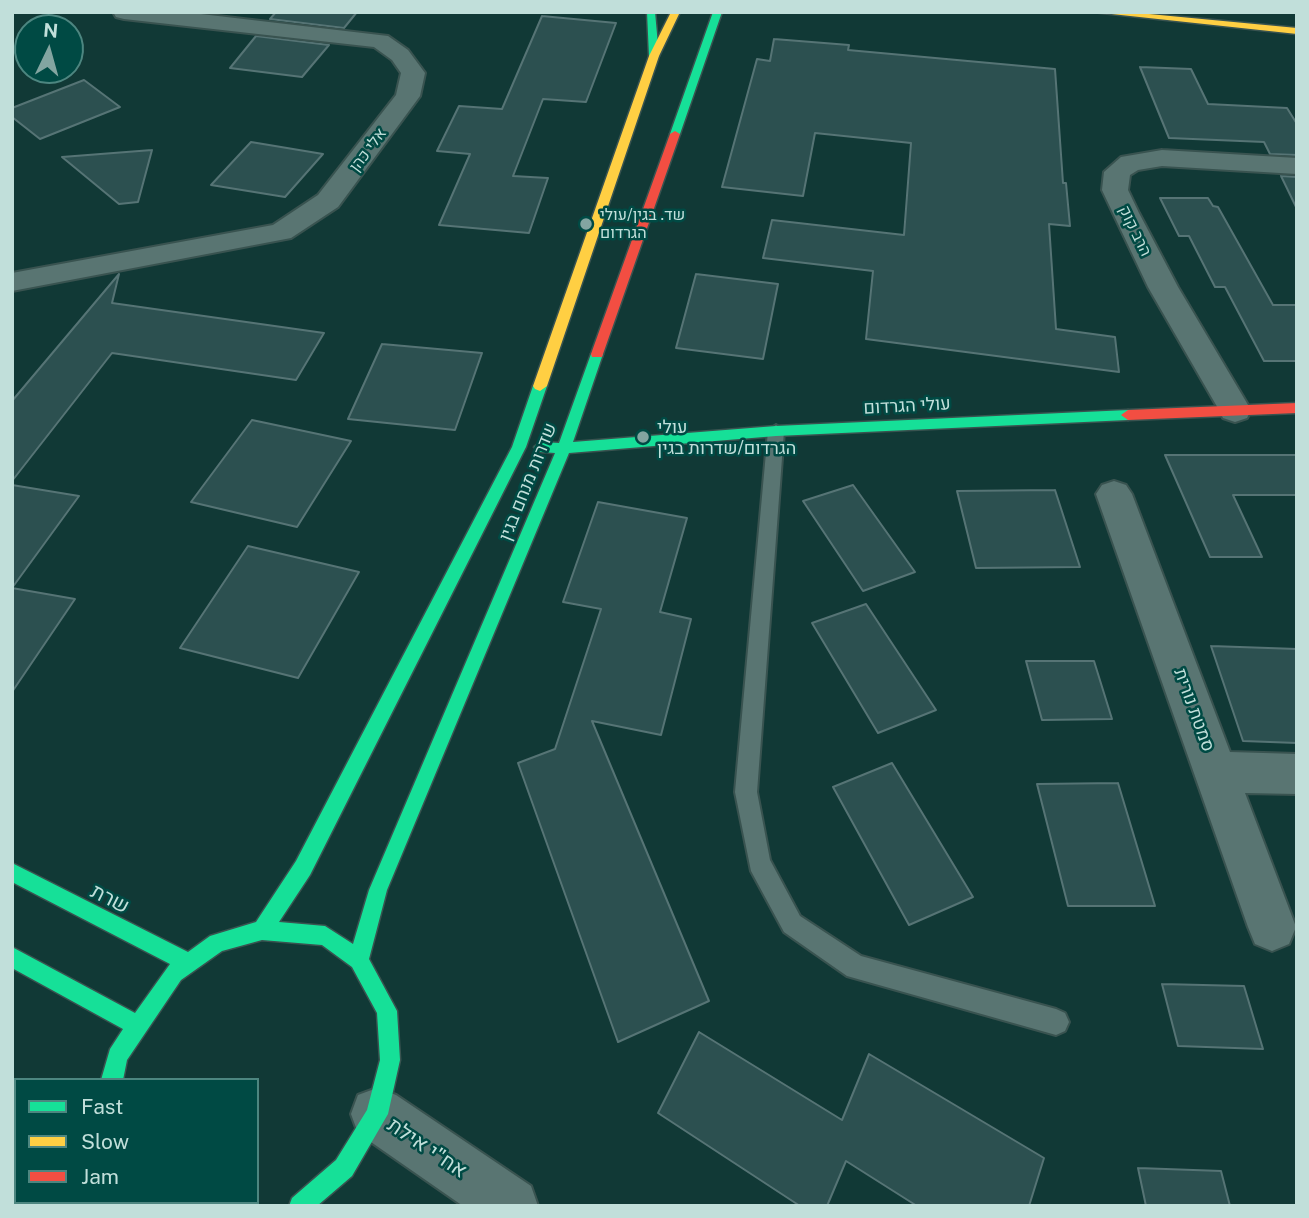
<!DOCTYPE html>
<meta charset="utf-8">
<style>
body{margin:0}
#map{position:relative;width:1309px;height:1218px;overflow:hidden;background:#113936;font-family:"Public Sans",sans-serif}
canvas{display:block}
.frame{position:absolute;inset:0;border:14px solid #c1dfda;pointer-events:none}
.legend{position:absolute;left:14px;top:1078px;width:245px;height:126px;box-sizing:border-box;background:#004a44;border:2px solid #4d8680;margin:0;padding:9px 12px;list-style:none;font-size:21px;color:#c1dfda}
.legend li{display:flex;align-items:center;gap:14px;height:35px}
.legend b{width:35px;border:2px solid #4d8680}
.north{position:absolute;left:14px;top:14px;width:70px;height:70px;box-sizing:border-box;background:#004a44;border:2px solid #4d8680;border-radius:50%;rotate:5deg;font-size:19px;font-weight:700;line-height:28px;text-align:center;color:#c1dfda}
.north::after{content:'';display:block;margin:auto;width:24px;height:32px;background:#83a5a1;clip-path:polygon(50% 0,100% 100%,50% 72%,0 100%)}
</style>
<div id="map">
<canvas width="1309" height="1218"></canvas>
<div class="frame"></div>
<ul class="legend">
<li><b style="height:9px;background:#16e098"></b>Fast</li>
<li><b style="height:9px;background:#ffcf43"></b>Slow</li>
<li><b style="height:9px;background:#f24e42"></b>Jam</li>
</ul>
<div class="north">N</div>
</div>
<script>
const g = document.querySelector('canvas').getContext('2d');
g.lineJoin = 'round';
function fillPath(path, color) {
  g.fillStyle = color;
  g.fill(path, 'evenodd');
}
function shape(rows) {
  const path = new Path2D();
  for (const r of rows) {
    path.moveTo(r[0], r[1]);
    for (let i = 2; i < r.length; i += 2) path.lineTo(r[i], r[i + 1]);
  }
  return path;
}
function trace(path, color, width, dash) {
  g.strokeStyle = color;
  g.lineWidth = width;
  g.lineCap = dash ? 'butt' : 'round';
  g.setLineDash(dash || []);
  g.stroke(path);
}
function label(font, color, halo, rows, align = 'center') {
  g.font = font + ' "Public Sans",Heebo,sans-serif';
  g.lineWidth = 5;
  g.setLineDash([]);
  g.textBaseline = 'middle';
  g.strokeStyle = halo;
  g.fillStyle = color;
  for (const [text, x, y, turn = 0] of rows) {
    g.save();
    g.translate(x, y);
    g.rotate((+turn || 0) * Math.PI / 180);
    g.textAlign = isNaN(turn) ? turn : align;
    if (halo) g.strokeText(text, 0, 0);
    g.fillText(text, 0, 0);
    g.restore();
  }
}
const building = shape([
 [276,12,357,12,344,28,270,19,276,12],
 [542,16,616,23,586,102,543,99,513,176,548,178,529,233,439,225,470,154,437,151,459,106,502,109,542,16],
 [256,36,329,45,302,77,230,68,256,36],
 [774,39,849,45,848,50,1055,69,1063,183,1066,183,1070,226,1049,224,1056,329,1115,337,1119,372,866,339,873,271,763,258,772,220,904,235,911,143,815,133,803,196,722,187,757,59,770,61,774,39],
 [1140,67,1191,69,1208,104,1287,108,1297,124,1297,155,1270,154,1264,142,1169,138,1140,67],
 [84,80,120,107,40,139,12,117,12,108,84,80],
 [251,142,323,154,285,197,211,185,251,142],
 [152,150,138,202,119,204,62,157,152,150],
 [1281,176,1297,177,1297,209,1281,176],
 [1160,198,1208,198,1213,206,1218,207,1273,305,1297,305,1297,361,1264,361,1225,287,1215,287,1189,236,1179,236,1160,198],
 [119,274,112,303,324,333,296,380,112,353,12,481,12,401,119,274],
 [696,274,778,284,763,359,676,348,696,274],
 [382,344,482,353,455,430,348,419,382,344],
 [252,420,351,441,297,527,191,502,252,420],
 [1165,455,1297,455,1297,495,1233,495,1262,557,1210,557,1165,455],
 [12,485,79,496,12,588,12,485],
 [853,485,915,572,863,591,803,501,853,485],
 [1055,490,1080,567,976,568,957,491,1055,490],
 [598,502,687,518,660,612,691,619,661,735,592,721,709,1001,618,1042,518,763,555,749,601,609,563,602,598,502],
 [248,546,359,572,298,678,180,648,248,546],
 [12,588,75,599,12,692,12,588],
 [866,604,936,710,878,733,812,623,866,604],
 [1211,646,1297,649,1297,743,1243,741,1211,646],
 [1026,661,1094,661,1112,719,1042,720,1026,661],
 [892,763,973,897,909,925,833,787,892,763],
 [1118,783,1155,906,1068,906,1037,784,1118,783],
 [1162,984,1244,986,1263,1049,1178,1046,1162,984],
 [699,1032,842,1120,869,1054,1044,1158,1029,1206,917,1206,846,1161,827,1206,800,1206,658,1113,699,1032],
 [1138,1168,1221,1171,1230,1206,1146,1206,1138,1168]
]);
fillPath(building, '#2c5050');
trace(building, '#567475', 2);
const lane = shape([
 [776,425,784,431,757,792,770,860,800,916,861,956,1056,1009,1065,1013,1069,1022,1065,1031,1056,1035,847,976,784,932,751,871,735,792,768,431,776,425]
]);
const street = shape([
 [113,12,184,12,388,36,408,50,425,73,420,96,338,207,291,238,12,291,12,273,273,225,318,195,396,95,401,73,392,60,374,47,124,19,116,17,113,12],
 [1162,150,1297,158,1297,174,1162,166,1138,170,1130,175,1128,190,1139,213,1178,287,1251,410,1247,418,1235,422,1223,418,1219,410,1148,287,1102,190,1104,172,1121,157,1162,150],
 [1114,481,1126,485,1132,494,1230,752,1297,754,1297,794,1245,793,1296,927,1289,944,1272,951,1255,944,1248,927,1096,494,1102,485,1114,481],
 [377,1088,396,1095,531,1186,538,1206,463,1206,358,1133,351,1114,358,1095,377,1088]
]);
const fast = shape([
 [647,12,655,12,659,56,654,59,649,56,647,12],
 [713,12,722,12,680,134,671,136,670,134,713,12],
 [597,350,603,354,573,442,776,426,1128,410,1135,415,1128,420,776,436,569,453,387,890,369,959,397,1011,400,1060,388,1114,352,1176,317,1206,289,1206,292,1198,336,1160,367,1110,380,1060,377,1013,352,967,322,945,262,940,222,951,181,980,127,1060,123,1080,101,1080,110,1049,123,1029,12,968,12,947,135,1013,170,964,12,882,12,863,188,952,210,936,256,922,296,861,512,447,533,386,540,381,545,383,547,386,526,447,310,875,279,922,325,926,353,944,369,890,555,453,541,452,534,447,541,442,559,443,591,354,597,350],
 [126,1202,152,1202,153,1206,127,1206,126,1202]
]);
const slow = shape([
 [671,12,680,12,659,56,547,386,540,391,535,389,533,386,649,56,671,12],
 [1093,12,1128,12,1297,28,1297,34,1093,12]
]);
const jam = shape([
 [675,131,680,134,603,354,602,357,592,357,591,354,670,134,675,131],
 [1297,403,1297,413,1128,420,1121,415,1128,410,1297,403]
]);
trace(lane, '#395350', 4);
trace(street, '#395350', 4);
trace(fast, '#395350', 3);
trace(slow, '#395350', 3);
trace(jam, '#395350', 3);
fillPath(lane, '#597572');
fillPath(street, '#597572');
fillPath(fast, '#16e098');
fillPath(slow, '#ffcf43');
fillPath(jam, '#f24e42');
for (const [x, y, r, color] of [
 [586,224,7,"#83a5a1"],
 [643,437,7,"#83a5a1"]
]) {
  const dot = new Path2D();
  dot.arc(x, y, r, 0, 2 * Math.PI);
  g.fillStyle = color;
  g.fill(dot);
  trace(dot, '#004a44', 2.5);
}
label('16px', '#c1dfda', '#004a44', [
 ["אלי כהן",368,150,-53],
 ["הרב קוק",1135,231,64]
]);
label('16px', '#c1dfda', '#004a44', [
 ["שד. בגין/עולי",600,215],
 ["הגרדום",600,233]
], 'left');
label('18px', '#c1dfda', '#004a44', [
 ["עולי הגרדום",907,406,-3],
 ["שדרות מנחם בגין",528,482,-68],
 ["סמטת נורית",1194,710,70]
]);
label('18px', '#c1dfda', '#004a44', [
 ["עולי",657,427],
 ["הגרדום/שדרות בגין",657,448]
], 'left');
label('21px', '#c1dfda', '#004a44', [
 ["שרת",110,899,27],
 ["אח\"י אילת",427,1148,34]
]);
</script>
